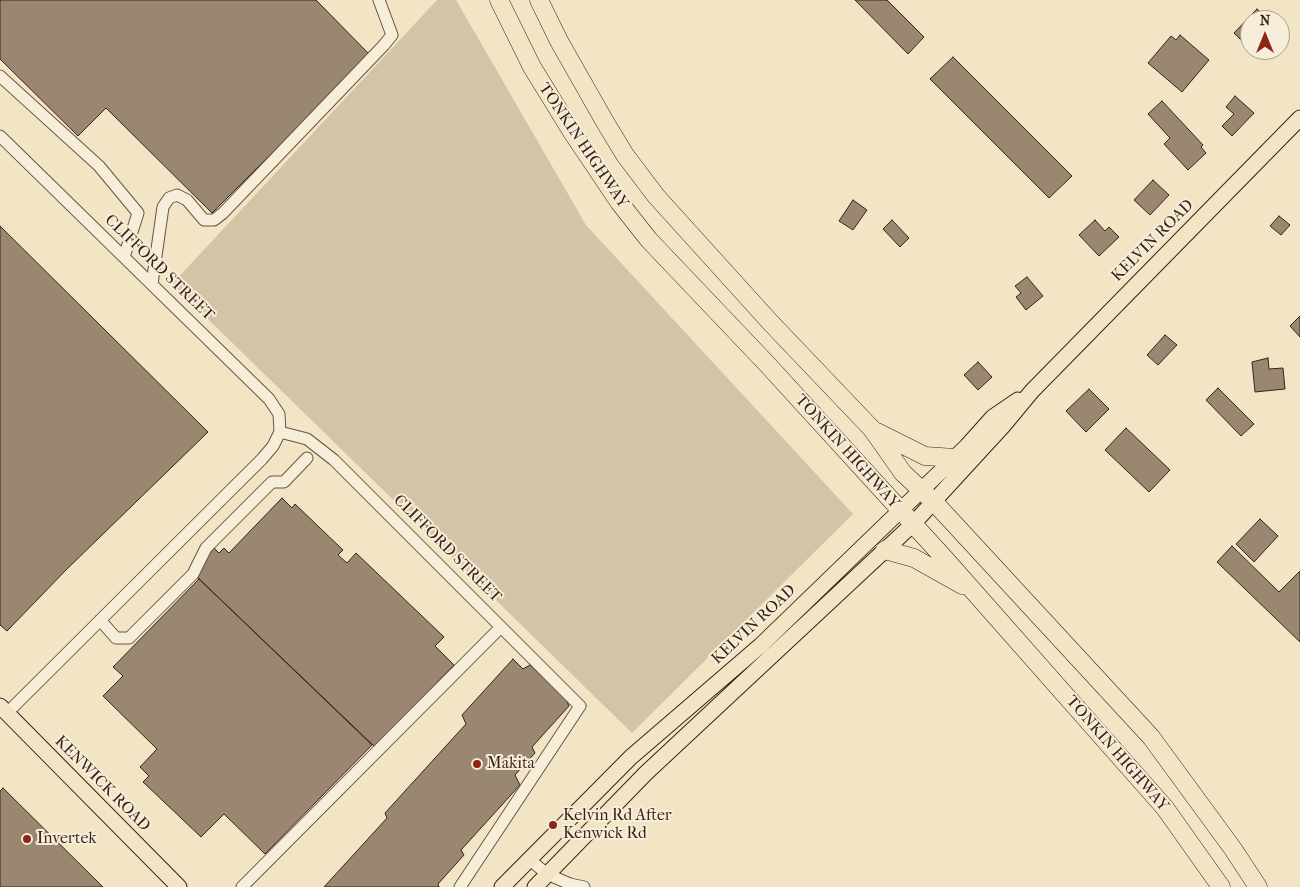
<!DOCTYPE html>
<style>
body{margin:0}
#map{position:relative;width:1300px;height:887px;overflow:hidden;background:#f2e5c5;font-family:"IM FELL French Canon",serif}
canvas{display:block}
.north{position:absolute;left:1240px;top:10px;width:50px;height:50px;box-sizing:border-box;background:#f7eed9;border:1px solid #ac9c8c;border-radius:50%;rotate:0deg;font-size:14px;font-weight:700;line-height:20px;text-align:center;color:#3b2219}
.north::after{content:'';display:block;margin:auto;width:18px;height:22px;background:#8f2418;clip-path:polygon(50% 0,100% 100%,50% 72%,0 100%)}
</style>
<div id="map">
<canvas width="1300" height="887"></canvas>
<div class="north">N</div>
</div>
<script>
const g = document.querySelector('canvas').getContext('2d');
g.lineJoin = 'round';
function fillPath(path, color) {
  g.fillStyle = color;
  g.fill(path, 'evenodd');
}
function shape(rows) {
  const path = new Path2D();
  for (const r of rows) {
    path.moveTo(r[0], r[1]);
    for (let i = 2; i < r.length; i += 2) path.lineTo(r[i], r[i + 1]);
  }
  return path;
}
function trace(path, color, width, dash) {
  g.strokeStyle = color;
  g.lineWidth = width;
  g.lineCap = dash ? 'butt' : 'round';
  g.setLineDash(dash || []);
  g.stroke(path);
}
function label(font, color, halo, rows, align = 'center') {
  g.font = font + ' "IM FELL French Canon",serif';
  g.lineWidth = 4;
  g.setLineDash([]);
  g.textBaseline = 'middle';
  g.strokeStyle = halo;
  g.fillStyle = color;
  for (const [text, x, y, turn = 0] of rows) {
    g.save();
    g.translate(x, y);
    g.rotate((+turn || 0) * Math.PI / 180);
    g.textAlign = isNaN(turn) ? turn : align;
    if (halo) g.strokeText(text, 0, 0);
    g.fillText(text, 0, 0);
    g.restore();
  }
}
fillPath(shape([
 [437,0,456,0,586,225,853,514,632,733,172,284]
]), '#d3c4a8');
const building = shape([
 [0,0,316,0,370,55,212,213,106,108,78,136,0,59,0,0],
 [855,0,887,0,924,37,908,54,855,0],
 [1257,9,1268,20,1250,20,1250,43,1247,46,1234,33,1257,9],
 [1180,35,1209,60,1182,92,1148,63,1171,36,1176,40,1180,35],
 [953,57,1072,176,1049,198,930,79,953,57],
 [1235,96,1254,113,1232,136,1222,126,1234,114,1226,107,1235,96],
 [1162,101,1203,145,1201,147,1206,153,1188,170,1164,144,1170,138,1148,114,1162,101],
 [1153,180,1169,195,1150,215,1134,200,1153,180],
 [853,200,867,210,853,230,839,221,853,200],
 [1279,216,1290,225,1281,235,1270,226,1279,216],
 [892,220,909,238,900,247,883,229,892,220],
 [1095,220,1105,231,1109,227,1119,237,1099,256,1079,235,1095,220],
 [0,226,208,432,66,570,7,631,0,625,0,226],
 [1027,277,1043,296,1026,310,1016,297,1021,293,1015,286,1027,277],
 [1300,316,1300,337,1290,326,1300,316],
 [1165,335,1177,345,1158,365,1147,355,1165,335],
 [1268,358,1269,369,1283,368,1285,389,1255,392,1252,362,1268,358],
 [978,362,992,377,978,390,964,375,978,362],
 [1218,388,1254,424,1241,436,1206,400,1218,388],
 [1089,389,1109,409,1086,432,1066,411,1089,389],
 [1126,428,1170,470,1149,492,1105,450,1126,428],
 [282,498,292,508,295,504,343,550,338,555,347,563,356,553,444,637,435,646,454,665,375,747,196,576,203,568,199,564,214,548,219,553,224,548,229,553,282,498],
 [1260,519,1278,536,1254,562,1236,544,1260,519],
 [1232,546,1279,592,1300,571,1300,642,1217,562,1232,546],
 [199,579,372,745,265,854,224,814,201,837,143,782,149,776,140,767,157,749,103,696,123,676,113,667,199,579],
 [513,659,523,669,530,665,564,696,569,706,532,747,535,753,515,775,520,785,461,850,464,855,438,884,439,887,324,887,387,818,385,813,466,724,462,715,513,659],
 [3,788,103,887,0,887,0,791,3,788]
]);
fillPath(building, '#9a8772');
trace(building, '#3b2219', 1);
const minor = shape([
 [0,76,99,166,138,213,124,257],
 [0,136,269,399,279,414,280,432,307,439,334,460,580,706,460,887],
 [152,284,163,207,169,198,177,195,187,200,204,220,214,220,223,213,384,45,392,35,379,0],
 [100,620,116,638,129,638,193,574,206,548,272,482,284,482,307,458],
 [7,713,262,459,273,446,280,432],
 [530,860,547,874,570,884,584,887],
 [242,887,501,627]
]);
const major = shape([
 [0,706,179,887],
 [502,887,631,757,760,646,967,446,993,417,1018,400],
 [535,887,646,773,913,524,1003,426,1032,391,1300,118]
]);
const highway = shape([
 [499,0,532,67,572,132,619,202,649,240,767,364,946,560,1165,808,1221,887],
 [539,0,559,41,605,122,625,155,656,196,770,322,872,429,903,473,934,502,1151,737,1233,849,1258,887],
 [877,432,925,456,955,458],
 [885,550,914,558,962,585]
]);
trace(minor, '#695344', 13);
trace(major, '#3b2219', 17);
trace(highway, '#3b2219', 19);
trace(minor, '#f7eed9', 11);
trace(major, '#f2e5c5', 15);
trace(highway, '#f2e5c5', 18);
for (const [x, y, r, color] of [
 [477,764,5,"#8f2418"],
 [553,825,5,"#8f2418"],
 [27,839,5,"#8f2418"]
]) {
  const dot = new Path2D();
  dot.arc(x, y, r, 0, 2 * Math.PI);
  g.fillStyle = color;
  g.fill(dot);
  trace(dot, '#f7eed9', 2);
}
label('16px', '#3b2219', '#f7eed9', [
 ["TONKIN HIGHWAY",583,146,56],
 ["KELVIN ROAD",1153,241,-45],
 ["CLIFFORD STREET",159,268,44],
 ["TONKIN HIGHWAY",847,452,48],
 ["CLIFFORD STREET",447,549,45],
 ["KELVIN ROAD",754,625,-43],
 ["TONKIN HIGHWAY",1117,754,49],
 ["KENWICK ROAD",102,784,45]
]);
label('16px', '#3b2219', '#f7eed9', [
 ["Makita",487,764],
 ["Kelvin Rd After",563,816],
 ["Kenwick Rd",563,834],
 ["Invertek",37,839]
], 'left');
</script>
